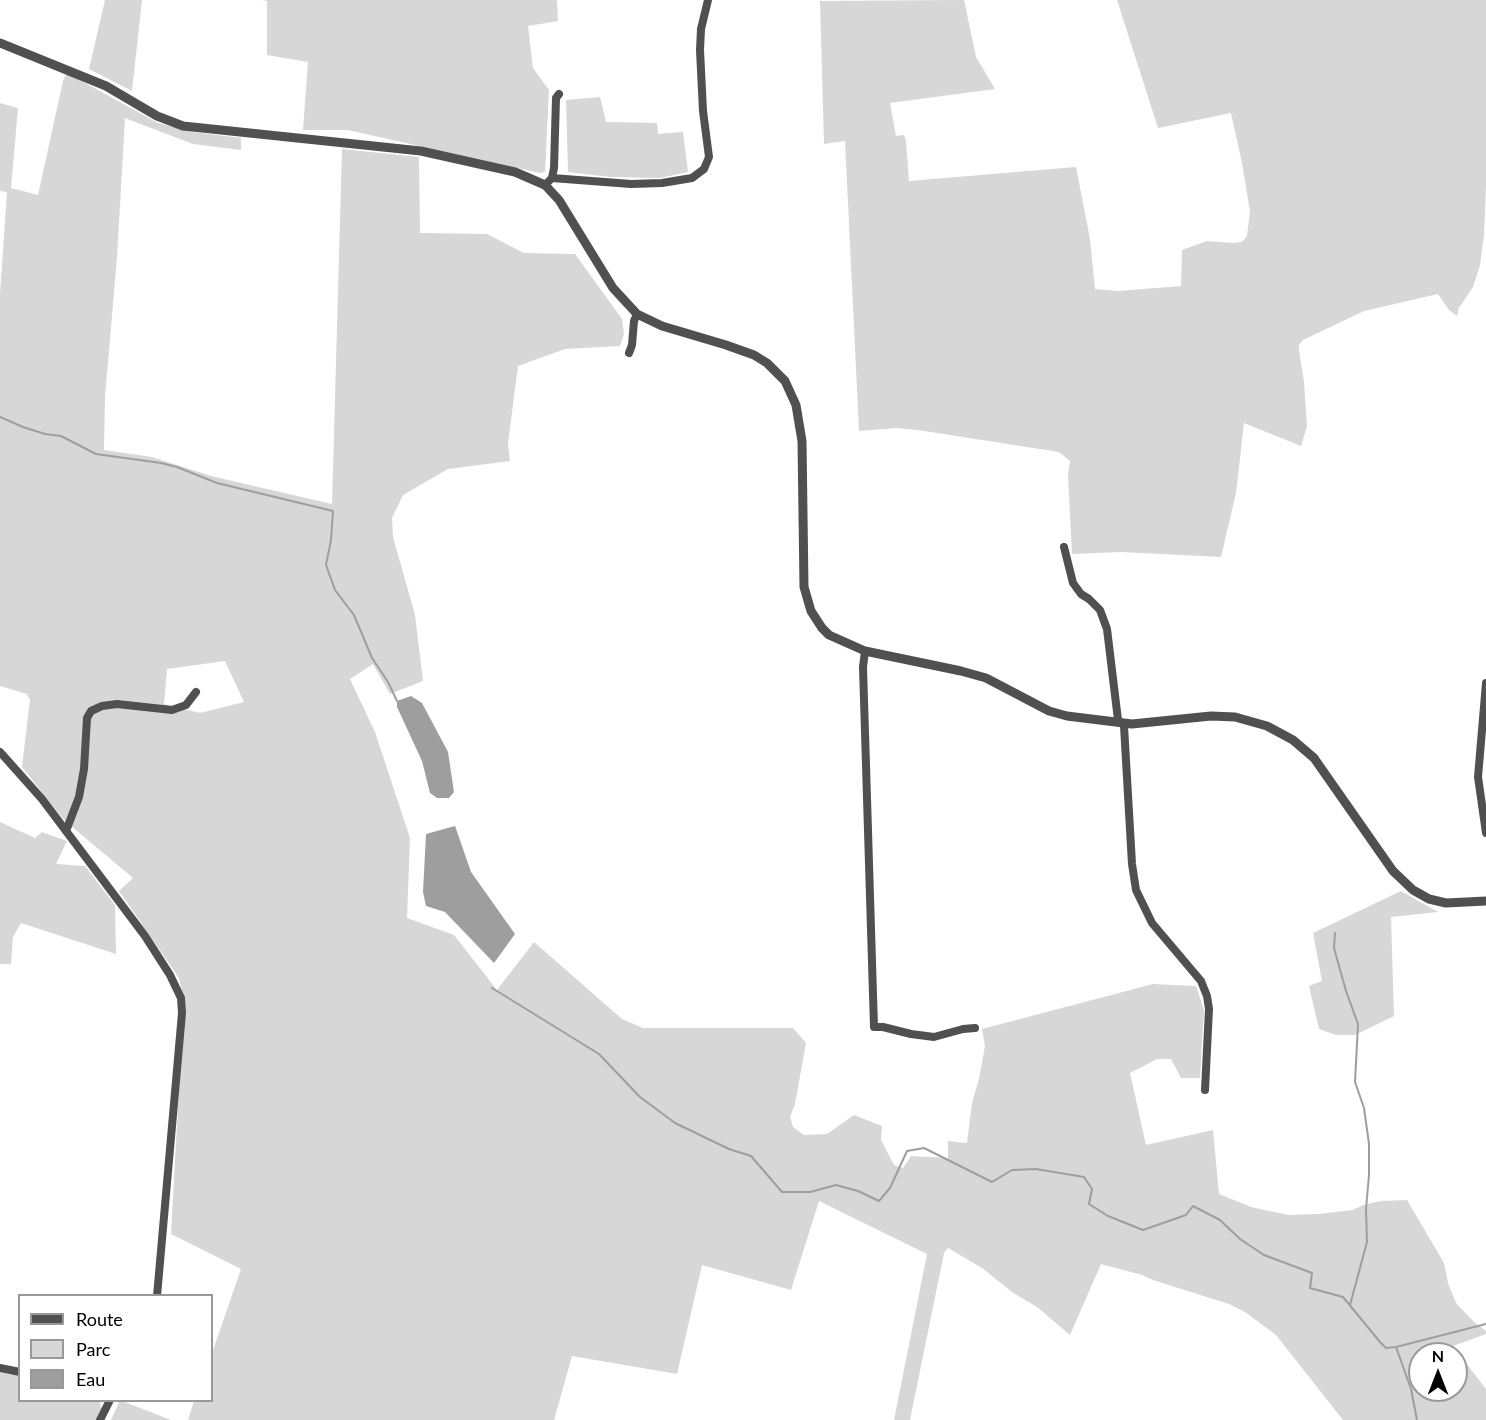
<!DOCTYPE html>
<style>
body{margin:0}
#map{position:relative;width:1486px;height:1420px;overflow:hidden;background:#fff;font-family:Lato,sans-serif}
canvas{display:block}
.legend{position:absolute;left:18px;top:1294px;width:195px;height:108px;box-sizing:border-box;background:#fff;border:2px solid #999;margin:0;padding:8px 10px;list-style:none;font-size:18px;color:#000}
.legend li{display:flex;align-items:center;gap:12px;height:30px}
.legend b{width:30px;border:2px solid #999}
.north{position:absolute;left:1408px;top:1342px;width:60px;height:60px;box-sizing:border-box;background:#fff;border:2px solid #999;border-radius:50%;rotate:0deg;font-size:16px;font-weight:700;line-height:24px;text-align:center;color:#000}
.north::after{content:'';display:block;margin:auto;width:21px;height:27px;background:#000;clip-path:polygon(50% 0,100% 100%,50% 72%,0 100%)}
</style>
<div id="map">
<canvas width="1486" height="1420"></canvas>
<ul class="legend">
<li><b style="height:8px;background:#505050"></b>Route</li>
<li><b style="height:16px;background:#d7d7d7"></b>Parc</li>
<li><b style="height:16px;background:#9e9e9e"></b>Eau</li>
</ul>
<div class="north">N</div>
</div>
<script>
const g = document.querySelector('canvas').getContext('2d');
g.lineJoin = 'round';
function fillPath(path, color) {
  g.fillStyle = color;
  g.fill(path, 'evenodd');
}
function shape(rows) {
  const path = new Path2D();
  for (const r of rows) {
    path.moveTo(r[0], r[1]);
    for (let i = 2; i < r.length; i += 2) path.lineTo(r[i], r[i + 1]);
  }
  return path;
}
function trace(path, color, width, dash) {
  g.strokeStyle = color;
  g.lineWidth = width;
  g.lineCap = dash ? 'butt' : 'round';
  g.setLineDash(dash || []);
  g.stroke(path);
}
fillPath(shape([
 [105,0,142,0,132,91,89,69],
 [262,0,557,0,558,21,528,26,533,68,549,90,545,172,540,173,348,130,303,130,308,62,267,55,267,1],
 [964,0,976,57,995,89,890,103,896,136,904,135,906,141,909,181,1076,167,1090,239,1095,289,1118,291,1181,286,1182,250,1207,241,1233,243,1242,242,1247,236,1250,211,1242,163,1231,113,1158,128,1117,0,1486,0,1486,185,1484,235,1480,265,1473,287,1459,308,1457,316,1449,310,1438,294,1364,311,1303,340,1299,345,1299,351,1304,382,1307,426,1301,446,1244,423,1236,493,1221,557,1121,552,1072,554,1068,476,1070,461,1059,452,918,430,896,428,859,431,845,141,824,144,820,1],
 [67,73,158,123,193,132,241,138,241,150,193,144,125,118,117,257,105,397,104,450,152,457,211,476,332,504,342,149,419,157,420,233,487,234,524,253,575,254,622,319,624,334,620,346,565,349,518,366,508,443,510,461,448,469,403,495,392,518,393,537,415,615,423,681,390,694,373,664,350,679,375,732,410,838,407,918,454,935,497,990,534,942,622,1019,643,1028,793,1028,806,1043,795,1104,790,1117,793,1127,804,1135,827,1134,854,1115,882,1126,881,1140,894,1165,903,1168,911,1156,948,1158,948,1141,967,1143,972,1103,979,1079,985,1046,982,1029,1153,984,1196,986,1204,1010,1200,1078,1181,1078,1171,1059,1157,1059,1130,1073,1146,1145,1213,1130,1219,1194,1251,1207,1288,1215,1318,1214,1353,1210,1363,1205,1381,1201,1407,1200,1444,1263,1448,1283,1456,1303,1474,1322,1486,1331,1486,1334,1453,1346,1486,1389,1486,1420,1343,1420,1276,1335,1245,1312,1229,1304,1153,1280,1142,1275,1101,1264,1070,1335,1037,1307,1012,1292,982,1268,948,1248,944,1253,910,1420,894,1420,927,1254,819,1201,791,1290,702,1265,677,1374,572,1356,554,1420,188,1420,194,1401,212,1400,212,1353,241,1269,171,1234,184,1000,179,978,119,891,133,878,64,820,22,767,30,700,27,694,0,686,0,294,7,192,0,191,0,103,18,108,11,188,38,195,63,81],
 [225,661,244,702,200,713,164,704,167,669],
 [1420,1354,1456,1354,1456,1390,1420,1390],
 [600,97,606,122,657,123,658,134,683,132,688,172,660,178,610,177,568,172,566,100],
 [0,822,35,838,42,832,67,841,56,864,85,866,115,905,116,954,21,923,13,937,11,964,0,964],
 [1401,891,1438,912,1391,917,1394,1016,1355,1035,1336,1035,1319,1029,1309,986,1322,981,1313,933],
 [0,1371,19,1376,20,1400,100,1401,101,1409,96,1420,0,1420],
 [120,1400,122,1401,171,1420,111,1420]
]), '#d7d7d7');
fillPath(shape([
 [411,696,422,703,448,752,454,792,449,798,437,798,430,793,422,761,397,707,397,701],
 [455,826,471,872,515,934,494,963,445,912,426,906,423,892,426,834]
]), '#9e9e9e');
trace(shape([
 [0,417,23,427,45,434,61,436,96,454,161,463,177,467,217,483,333,511,331,540,326,565,335,590,354,615,372,658,388,682,397,701],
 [1335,933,1334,948,1346,991,1358,1024,1355,1082,1364,1108,1369,1144,1369,1175,1366,1209,1367,1242,1350,1305],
 [492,988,599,1054,640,1097,675,1123,729,1149,751,1156,782,1192,810,1192,836,1185,858,1191,879,1201,890,1188,907,1151,924,1148,992,1182,1012,1170,1036,1169,1084,1177,1092,1189,1089,1204,1108,1216,1143,1230,1186,1215,1193,1206,1220,1220,1240,1239,1264,1255,1312,1273,1310,1288,1343,1297,1380,1342,1386,1348,1396,1347,1411,1389,1417,1420],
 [1396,1347,1486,1324]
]), '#9e9e9e', 2);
trace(shape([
 [552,178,554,168,556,98,559,94],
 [545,185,552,178,631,184,662,183,692,178,704,169,709,157,703,111,700,50,701,29,708,0],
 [629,353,632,345,634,321,637,314],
 [1064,547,1073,583,1081,594,1089,599,1100,610,1107,629,1118,720,1124,726,1132,864,1136,890,1152,923,1201,981,1207,996,1209,1009,1205,1090],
 [865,651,863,667,874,1027,883,1027,911,1034,934,1037,963,1029,975,1028],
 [1486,683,1478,777,1486,833],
 [0,752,42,799,145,936,170,975,181,998,182,1013,157,1296],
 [66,831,79,797,84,769,87,718,91,711,102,706,117,704,172,710,186,705,196,692],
 [0,1368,20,1372],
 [100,1420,110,1400]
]), '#505050', 8);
trace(shape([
 [0,43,106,86,157,116,183,126,421,151,515,172,545,185,559,200,613,288,637,314,662,326,726,345,754,355,767,363,785,381,796,405,802,441,804,587,811,611,822,628,829,635,865,651,961,671,986,678,1049,711,1067,716,1132,724,1211,716,1235,717,1267,726,1293,740,1314,758,1393,871,1413,890,1429,899,1446,903,1486,901]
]), '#505050', 9);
</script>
